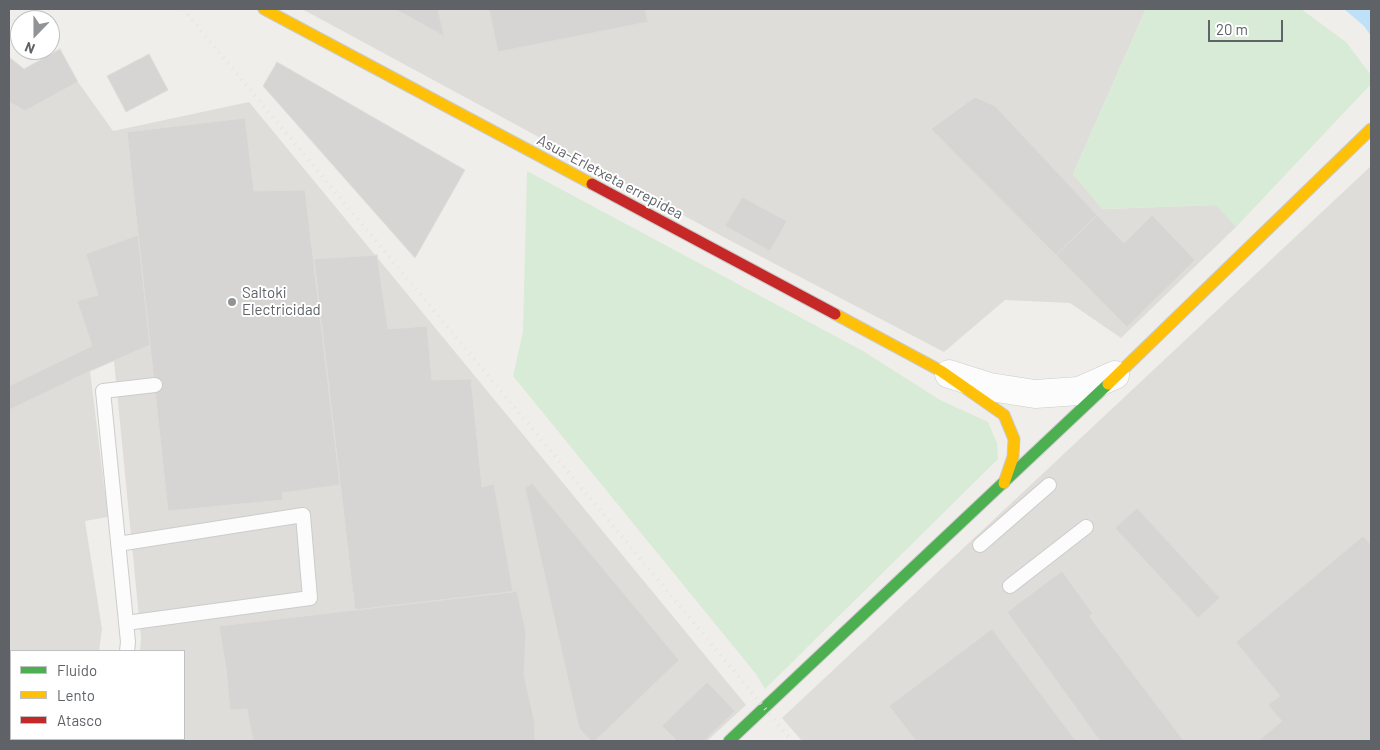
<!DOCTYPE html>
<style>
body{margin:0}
#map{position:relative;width:1380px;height:750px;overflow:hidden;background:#efeeea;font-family:Barlow,sans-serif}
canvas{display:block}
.frame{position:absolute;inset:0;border:10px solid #5f6368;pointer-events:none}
.legend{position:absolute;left:10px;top:650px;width:175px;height:90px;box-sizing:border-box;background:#fff;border:1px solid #bfc1c3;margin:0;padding:6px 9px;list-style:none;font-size:15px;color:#5f6368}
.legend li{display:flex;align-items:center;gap:10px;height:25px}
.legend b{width:25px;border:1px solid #bfc1c3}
.north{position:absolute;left:10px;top:10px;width:50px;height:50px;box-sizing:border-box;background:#fff;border:1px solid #bfc1c3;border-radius:50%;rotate:202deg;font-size:14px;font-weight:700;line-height:20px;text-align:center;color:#5f6368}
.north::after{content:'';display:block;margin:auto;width:18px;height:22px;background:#919496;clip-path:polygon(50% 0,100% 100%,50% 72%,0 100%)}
.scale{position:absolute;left:1208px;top:20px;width:75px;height:22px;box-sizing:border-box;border:2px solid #5f6368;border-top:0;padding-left:6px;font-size:15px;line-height:18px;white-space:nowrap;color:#5f6368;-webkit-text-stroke:4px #fff;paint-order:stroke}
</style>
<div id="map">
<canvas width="1380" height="750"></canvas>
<div class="frame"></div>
<ul class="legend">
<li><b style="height:6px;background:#4caf50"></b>Fluido</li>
<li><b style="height:6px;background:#ffc107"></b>Lento</li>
<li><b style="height:6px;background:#c62828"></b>Atasco</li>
</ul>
<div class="north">N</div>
<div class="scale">20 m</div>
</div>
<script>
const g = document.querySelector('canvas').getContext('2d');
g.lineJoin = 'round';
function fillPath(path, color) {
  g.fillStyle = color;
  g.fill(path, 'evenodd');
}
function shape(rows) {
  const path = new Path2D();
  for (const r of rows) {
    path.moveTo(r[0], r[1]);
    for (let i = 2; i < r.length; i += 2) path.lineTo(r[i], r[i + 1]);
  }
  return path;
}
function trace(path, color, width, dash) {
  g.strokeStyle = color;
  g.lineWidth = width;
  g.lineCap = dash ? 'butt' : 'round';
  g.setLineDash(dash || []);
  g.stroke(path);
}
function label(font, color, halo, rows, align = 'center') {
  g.font = font + ' Barlow,sans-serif';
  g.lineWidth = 4;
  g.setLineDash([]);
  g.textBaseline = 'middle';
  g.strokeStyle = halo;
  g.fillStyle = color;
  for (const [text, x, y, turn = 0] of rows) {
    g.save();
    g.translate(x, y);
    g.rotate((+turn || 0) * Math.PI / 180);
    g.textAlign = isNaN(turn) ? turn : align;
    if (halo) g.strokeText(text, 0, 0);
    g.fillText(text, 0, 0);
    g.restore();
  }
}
fillPath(shape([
 [302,9,1146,9,1073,174,1103,209,1217,205,1236,227,1121,338,1070,303,1005,300,944,352,731,241],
 [78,82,113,131,249,102,746,705,707,741,134,741,134,739,184,739,184,651,140,651,141,638,114,361,90,371,108,517,85,521,102,629,99,651,11,651,11,705,9,702,9,102,25,111],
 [1371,166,1371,741,802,741,782,718],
 [36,739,87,739,87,741,38,741]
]), '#dfddda');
fillPath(shape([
 [1146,9,1301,9,1346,42,1371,75,1371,84,1236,227,1216,205,1102,209,1073,174],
 [527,171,863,351,940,400,988,422,997,443,998,459,765,689,756,674,513,376,523,332]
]), '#d8ebd6');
fillPath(shape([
 [1344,9,1371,9,1371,36,1364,26]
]), '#bfe0f9');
const building = shape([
 [395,9,438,9,444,36,395,9],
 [489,9,645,9,648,22,498,52,489,9],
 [60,49,78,82,25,111,9,102,9,57,24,69,60,49],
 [149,54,168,90,126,112,107,76,149,54],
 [277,62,465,170,415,258,263,86,277,62],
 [975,97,995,106,1097,215,1056,255,931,129,975,97],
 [245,118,254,191,305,190,340,485,282,493,283,500,168,511,127,132,245,118],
 [742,197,787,221,770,251,725,226,742,197],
 [1097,215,1124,243,1152,215,1195,260,1127,327,1056,255,1097,215],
 [138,235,150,345,90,371,9,410,9,386,92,346,77,301,98,295,86,254,138,235],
 [377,255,388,329,427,326,432,380,471,379,482,487,494,484,513,592,355,610,314,259,377,255],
 [532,483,679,660,595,741,591,741,579,728,525,488,532,483],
 [1137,508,1220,598,1198,618,1115,528,1137,508],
 [1363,536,1371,545,1371,741,1258,741,1282,721,1268,705,1280,696,1236,642,1363,536],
 [1062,571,1093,614,1089,616,1184,741,1100,741,1007,612,1062,571],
 [517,591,526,633,524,675,534,719,535,741,253,741,247,709,230,710,226,668,219,626,517,591],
 [992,629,1076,741,916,741,889,706,992,629],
 [707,682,735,711,704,741,677,741,662,726,707,682]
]);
fillPath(building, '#d6d5d3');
trace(building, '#deddd9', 1);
const lane = shape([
 [118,544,303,515,310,598,126,623],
 [980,545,1049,485],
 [1010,586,1086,527],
 [127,651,128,642,103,391,155,385],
 [113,741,113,739]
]);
const street = shape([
 [949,374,990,387,1035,394,1079,391,1115,375]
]);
const fast = shape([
 [729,741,1108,384]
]);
const slow = shape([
 [264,9,592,184],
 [835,314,941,371,1004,415,1014,439,1013,457,1004,483],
 [1108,384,1371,129]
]);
const jam = shape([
 [592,184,835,314]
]);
trace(lane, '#cbcccc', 16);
trace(street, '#cbcccc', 29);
trace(fast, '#cacacb', 13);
trace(slow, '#cacacb', 13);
trace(jam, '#cacacb', 13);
trace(lane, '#fdfcfc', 14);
trace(street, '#fdfcfc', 28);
trace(fast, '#4caf50', 11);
trace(slow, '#ffc107', 11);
trace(jam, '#c62828', 11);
trace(shape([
 [183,9,792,741]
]), '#e4e4e4', 4, [1, 6]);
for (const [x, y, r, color] of [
 [232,302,5,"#919496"]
]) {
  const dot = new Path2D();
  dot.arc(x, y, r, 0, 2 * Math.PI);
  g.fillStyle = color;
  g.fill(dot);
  trace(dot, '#fff', 2);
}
label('15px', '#5f6368', '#fff', [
 ["Asua-Erletxeta errepidea",610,177,28]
]);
label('15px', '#5f6368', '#fff', [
 ["Saltoki",242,293],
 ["Electricidad",242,310]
], 'left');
</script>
